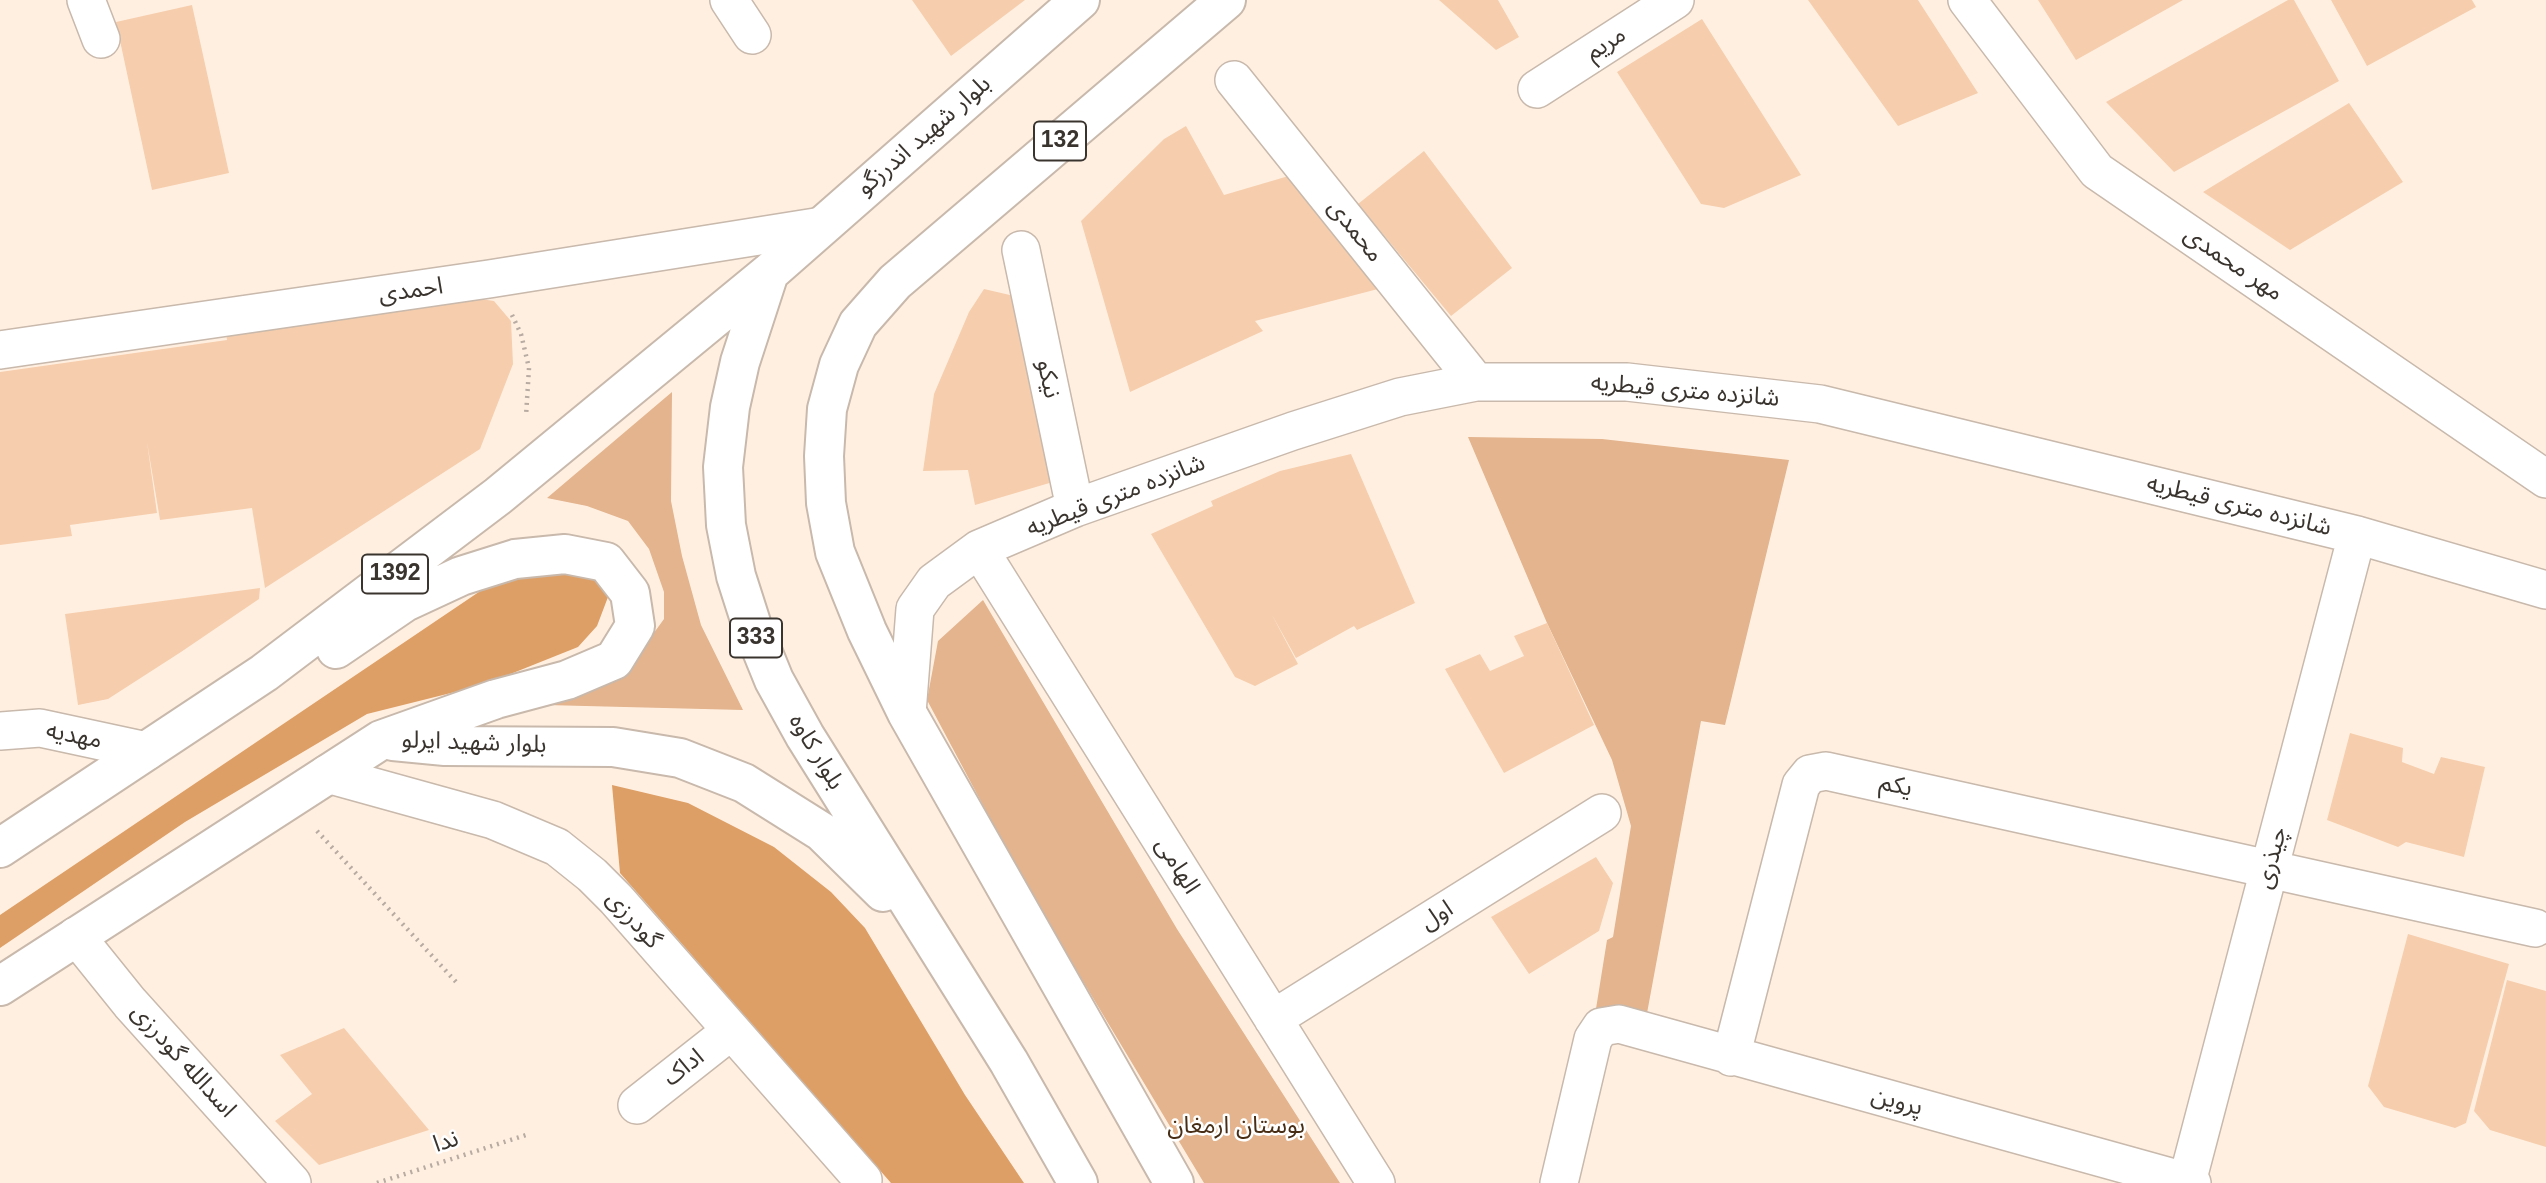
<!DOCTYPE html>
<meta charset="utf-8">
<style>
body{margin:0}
canvas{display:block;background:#ffefe1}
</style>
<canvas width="2546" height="1183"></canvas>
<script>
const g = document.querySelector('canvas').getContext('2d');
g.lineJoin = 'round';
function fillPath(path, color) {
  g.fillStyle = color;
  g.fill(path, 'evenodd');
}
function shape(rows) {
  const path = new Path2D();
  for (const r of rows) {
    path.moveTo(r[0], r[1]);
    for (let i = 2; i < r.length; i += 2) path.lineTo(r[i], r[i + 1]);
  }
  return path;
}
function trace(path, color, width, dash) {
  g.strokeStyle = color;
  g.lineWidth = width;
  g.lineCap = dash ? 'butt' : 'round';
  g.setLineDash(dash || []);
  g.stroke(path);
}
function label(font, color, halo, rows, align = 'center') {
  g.font = font + ' Helvetica,"Noto Sans Arabic",sans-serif';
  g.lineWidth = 5;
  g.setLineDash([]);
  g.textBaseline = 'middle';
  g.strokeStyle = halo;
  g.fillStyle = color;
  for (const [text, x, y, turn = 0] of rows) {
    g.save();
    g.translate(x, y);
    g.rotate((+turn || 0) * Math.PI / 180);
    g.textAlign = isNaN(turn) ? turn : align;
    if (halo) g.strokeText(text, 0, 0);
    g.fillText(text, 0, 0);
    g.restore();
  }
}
fillPath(shape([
 [672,392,671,501,682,556,701,625,743,710,546,705,629,667,664,619,664,592,649,549,628,521,587,506,547,498],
 [1468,437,1602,439,1789,460,1725,725,1701,721,1645,1024,1595,1015,1607,940,1613,937,1631,826,1612,760,1547,623],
 [983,600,1177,929,1340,1183,1204,1183,1027,888,927,700,938,641]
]), '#e3b48d');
fillPath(shape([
 [546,562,597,577,608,597,597,626,578,647,483,685,367,714,185,822,0,948,0,915,507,573],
 [612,785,688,803,774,847,831,892,865,928,965,1095,1024,1183,891,1183,620,873]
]), '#de9f66');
fillPath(shape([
 [912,0,1025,0,951,56],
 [1439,0,1498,0,1519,37,1496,50],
 [1808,0,1918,0,1978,93,1898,126],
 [2038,0,2183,0,2076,60],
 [2288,0,2294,0,2339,81,2174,172,2106,102],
 [2331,0,2472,0,2476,7,2367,66],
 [192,5,229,173,152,190,116,22],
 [1702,19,1801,175,1724,208,1701,204,1617,72],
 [2349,103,2403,182,2290,250,2203,192],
 [1186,126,1224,195,1292,175,1378,289,1255,321,1263,331,1130,392,1081,221,1164,139],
 [1424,151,1512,268,1451,316,1358,204],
 [984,289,1023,298,1063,479,975,505,968,470,923,471,934,394,969,312],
 [467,297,494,301,511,321,513,364,480,449,265,588,252,508,160,520,147,442,157,513,70,525,72,536,0,545,0,372,227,340,226,333],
 [1351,454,1415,603,1357,630,1354,626,1296,658,1271,613,1298,664,1255,686,1235,677,1151,534,1213,506,1211,501,1280,471],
 [260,588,259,599,181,652,108,699,78,705,65,614],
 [1547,623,1594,725,1504,773,1445,669,1480,654,1490,671,1524,656,1514,636],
 [2350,733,2403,748,2402,762,2434,774,2441,757,2485,767,2464,857,2406,842,2398,847,2327,820],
 [1596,857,1613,883,1599,931,1529,974,1491,917],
 [2408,934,2509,964,2466,1123,2455,1128,2384,1107,2368,1086],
 [2507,980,2546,991,2546,1147,2490,1130,2474,1111],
 [344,1028,429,1130,319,1165,275,1121,312,1094,280,1055]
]), '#f6cead');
const minor = shape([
 [86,0,101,39],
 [729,0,752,35],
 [1967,0,2097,171,2546,479],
 [1234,80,1476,382],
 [1537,89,1675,0],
 [1021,250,1075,508],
 [0,350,489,279,822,226],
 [979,549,1376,1183],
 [907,713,915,609,934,582,979,549,1075,508,1293,431,1400,397,1476,382,1627,382,1820,404,2357,535,2546,590],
 [0,731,40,728,147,751],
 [327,774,493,820,557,847,592,875,616,899,863,1180],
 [76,936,130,1003,292,1183],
 [1273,1019,1602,813],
 [1731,1057,1801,785,1810,774,1826,771,2535,928],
 [637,1105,731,1031],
 [2187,1182,2357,535],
 [1559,1183,1593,1039,1601,1027,1619,1024,2192,1183]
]);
const primary = shape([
 [769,273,740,362,730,407,723,467,726,525,736,576,752,626,774,680,805,736,1009,1062,1078,1183],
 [393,741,445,746,613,747,680,758,744,783,822,832,883,892],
 [0,848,264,673,498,496,769,273,1080,0],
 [0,986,381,740,496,699,567,680,614,660,635,626,630,593,606,562,565,554,515,559,461,576,405,602,336,649],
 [1174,1183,907,713,867,631,835,552,826,503,824,456,827,409,839,365,858,324,895,282,1226,0]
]);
trace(minor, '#c8b9ac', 40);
trace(primary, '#c8b9ac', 42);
trace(shape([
 [512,315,521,334,529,368,526,416],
 [317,831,457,983],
 [377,1183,526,1135]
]), '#b8aba1', 4.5, [2, 5]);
trace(minor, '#fff', 37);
trace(primary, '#fff', 38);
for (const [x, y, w] of [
 [1060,141,52],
 [395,574,66],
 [756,638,52]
]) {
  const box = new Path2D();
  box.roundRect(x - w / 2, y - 19.5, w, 39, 5);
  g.fillStyle = '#fff';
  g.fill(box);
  trace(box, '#3a342f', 2);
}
label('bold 23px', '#3a342f', null, [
 ["132",1060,141],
 ["1392",395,574],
 ["333",756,638]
]);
label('24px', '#3a342f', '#fff', [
 ["مریم",1606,44,-33],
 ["بلوار شهید اندرزگو",924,136,-41],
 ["محمدی",1355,231,51],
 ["مهر محمدی",2233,264,34],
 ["احمدی",411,291,-8],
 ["نیکو",1048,379,78],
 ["شانزده متری قیطریه",1685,391,5],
 ["شانزده متری قیطریه",1116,496,-21],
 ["شانزده متری قیطریه",2239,506,14],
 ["مهدیه",74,736,11],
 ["بلوار شهید ایرلو",474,743,2],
 ["بلوار کاوه",816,752,59],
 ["یکم",1896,786,13],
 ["چیذری",2272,858,-75],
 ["الهامی",1177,866,58],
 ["اول",1437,916,-32],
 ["گودرزی",633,920,48],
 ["اسدالله گودرزی",183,1061,48],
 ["اداک",684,1068,-38],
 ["پروین",1897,1102,15],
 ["ندا",446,1142,-18]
]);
label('24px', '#482d15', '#fff', [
 ["بوستان ارمغان",1236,1126]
]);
</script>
